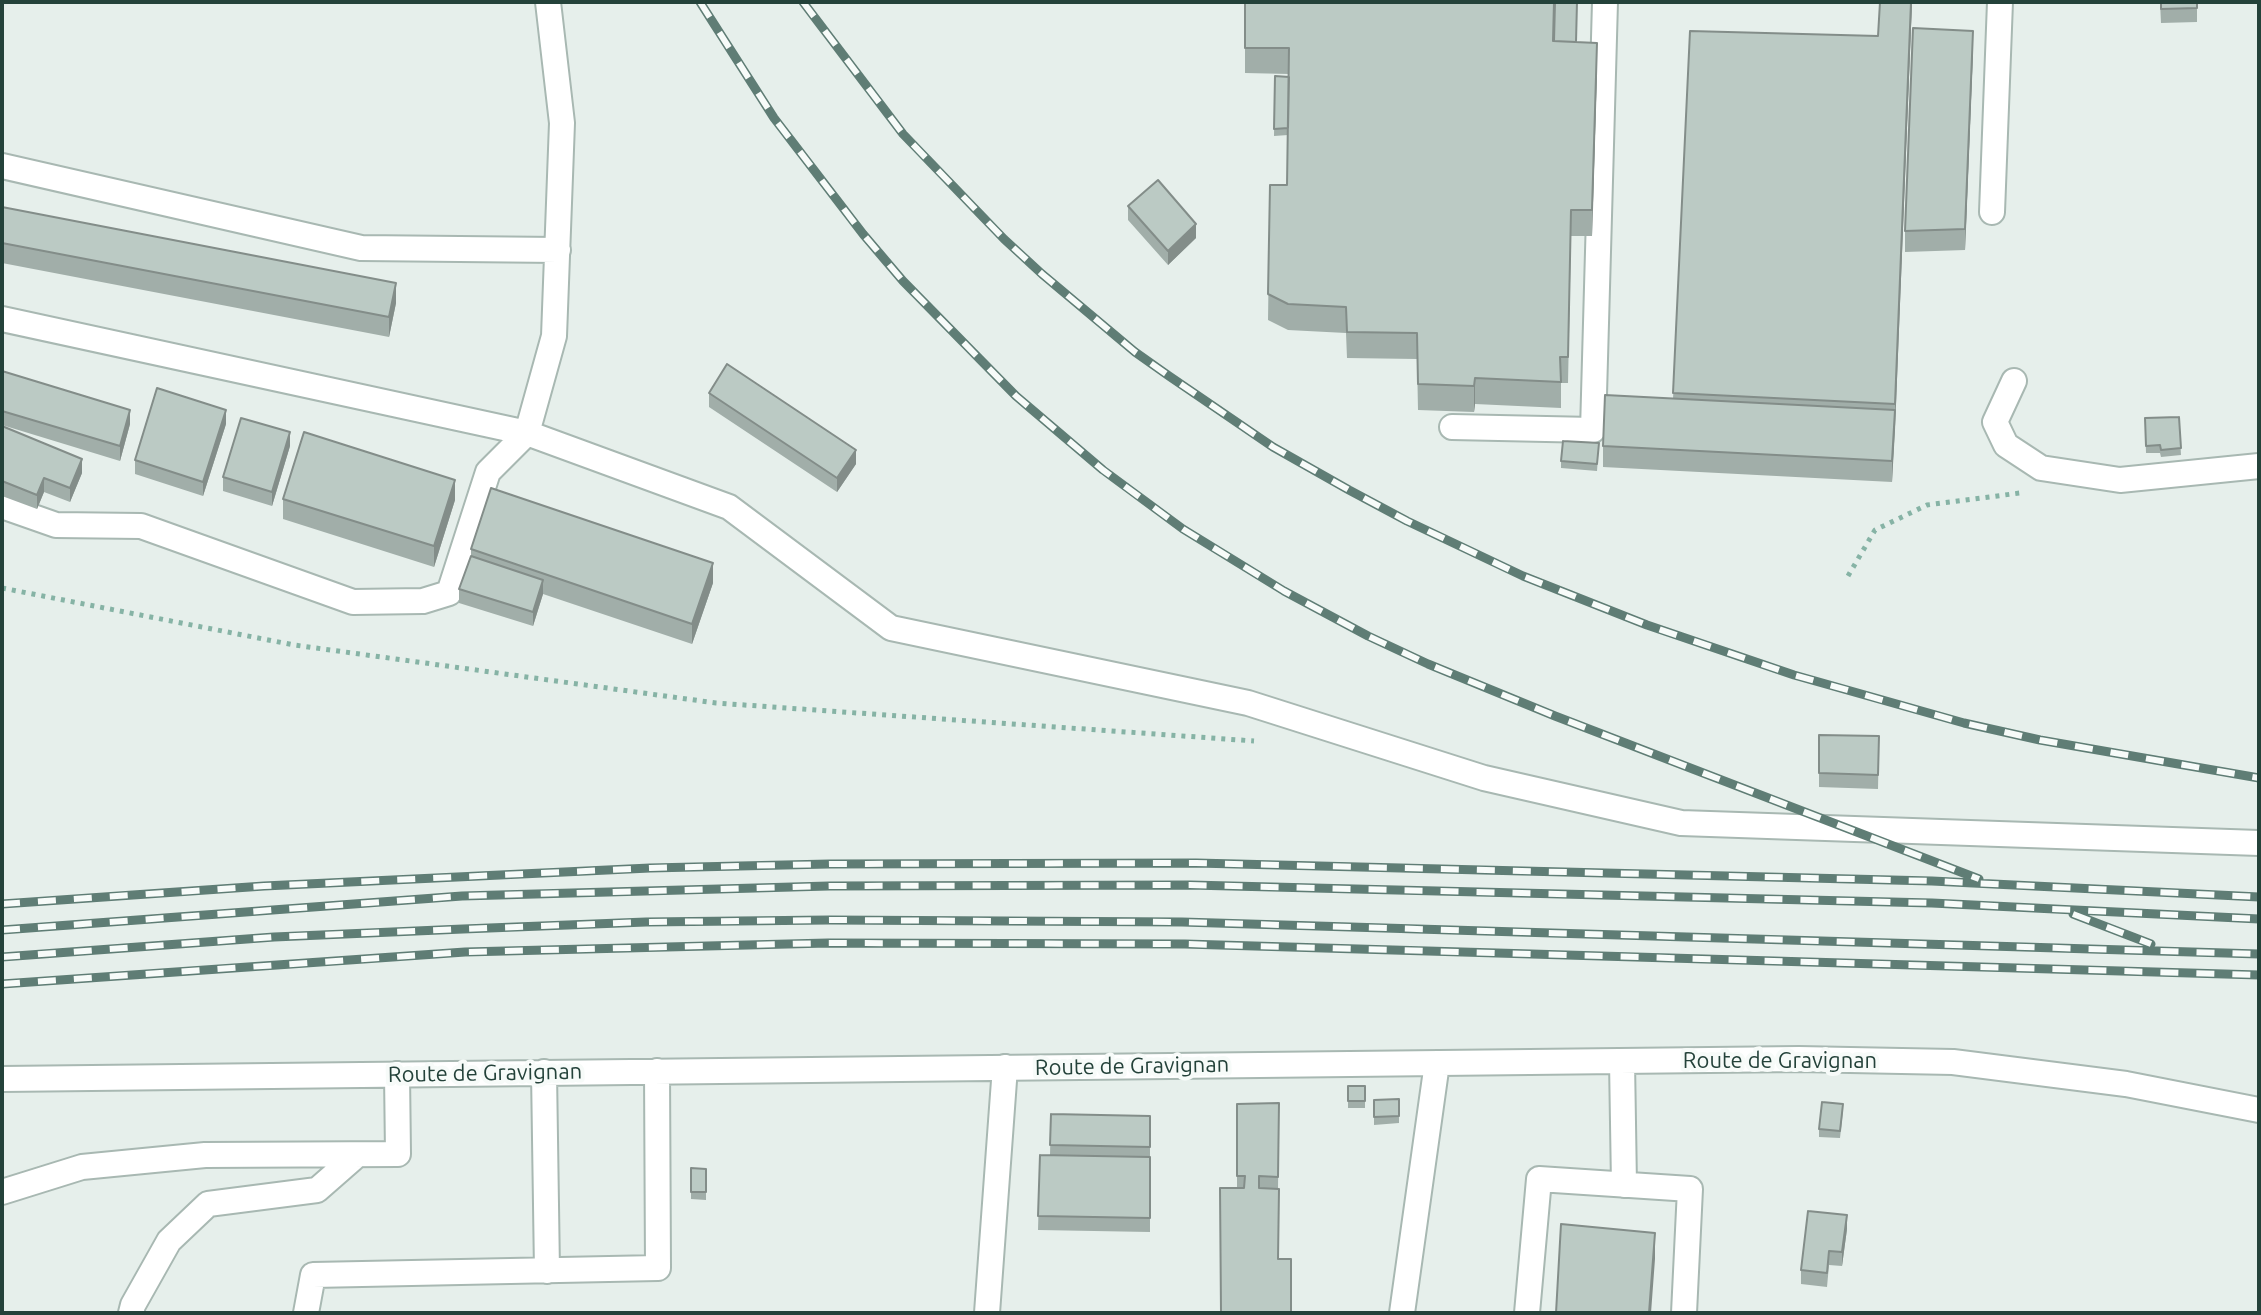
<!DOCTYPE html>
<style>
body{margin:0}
#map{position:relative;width:2261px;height:1315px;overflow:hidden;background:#e6efeb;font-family:Ubuntu,sans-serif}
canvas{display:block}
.frame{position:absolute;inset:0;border:4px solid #24423a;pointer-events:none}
</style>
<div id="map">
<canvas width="2261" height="1315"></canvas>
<div class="frame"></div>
</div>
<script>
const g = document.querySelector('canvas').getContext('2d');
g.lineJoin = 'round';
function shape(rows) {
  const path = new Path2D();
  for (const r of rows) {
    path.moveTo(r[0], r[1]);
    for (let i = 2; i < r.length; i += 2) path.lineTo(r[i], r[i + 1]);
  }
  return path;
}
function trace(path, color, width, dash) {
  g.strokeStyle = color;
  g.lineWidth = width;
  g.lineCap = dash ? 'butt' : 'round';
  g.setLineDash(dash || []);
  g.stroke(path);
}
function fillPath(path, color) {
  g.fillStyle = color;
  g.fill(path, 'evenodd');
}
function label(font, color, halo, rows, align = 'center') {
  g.font = font + ' Ubuntu,sans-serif';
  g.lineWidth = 8;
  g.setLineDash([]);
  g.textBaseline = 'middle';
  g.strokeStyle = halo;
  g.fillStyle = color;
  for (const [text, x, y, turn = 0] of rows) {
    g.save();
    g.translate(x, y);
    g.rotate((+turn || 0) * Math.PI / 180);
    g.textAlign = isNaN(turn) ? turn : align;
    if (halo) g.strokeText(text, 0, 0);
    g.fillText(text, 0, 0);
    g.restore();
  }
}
const minor = shape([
 [548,2,562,123,554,336,527,433,729,507,891,628,1248,703,1484,778,1681,823,2259,843],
 [2,166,361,248,558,250],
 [1992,212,2000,2],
 [2,319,527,433],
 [2014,381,1995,422,2006,445,2041,468,2120,480,2259,466],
 [1452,427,1593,430,1605,2],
 [2,506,56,525,141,526,353,602,423,601,449,593,488,472,527,433],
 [1622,1061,1624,1185],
 [544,1072,547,1271],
 [2,1079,1799,1059,1953,1062,2126,1084,2259,1110],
 [2,1192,82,1167,205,1155,398,1154,397,1074],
 [131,1313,133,1305,169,1241,208,1204,317,1190,357,1155],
 [306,1313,313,1275,658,1268,657,1071],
 [987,1313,1005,1067],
 [1402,1313,1437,1063],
 [1527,1313,1539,1179,1690,1189,1684,1313]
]);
trace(minor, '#a8b8b2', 28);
trace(shape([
 [1848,576,1875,530,1927,505,2020,493],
 [2,588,294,645,716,703,1254,741]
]), '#86b3a5', 5, [4, 6]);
trace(minor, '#fff', 24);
const rail = shape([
 [700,2,774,118,863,234,903,281,1016,396,1103,470,1183,529,1284,591,1368,636,1428,664,1555,716,1979,879],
 [803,2,903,134,1004,239,1042,274,1135,352,1169,376,1273,447,1349,490,1407,521,1523,576,1647,625,1794,675,1964,723,2040,740,2259,778],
 [2,904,264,886,650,868,829,864,1196,863,1932,881,2259,897],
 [2073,914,2151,944],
 [2,930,462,896,829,886,1190,885,1932,903,2259,919],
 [2,957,274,937,463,929,646,922,829,920,1182,922,2259,954],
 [2,984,465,952,828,943,1185,944,2259,975]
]);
trace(rail, '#5f7d75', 9);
trace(rail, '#f7fbf9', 6, [18]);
fillPath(shape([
 [1245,2,1576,42,1597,69,1592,236,1571,236,1568,383,1561,383,1561,408,1475,404,1474,412,1418,410,1417,359,1347,358,1346,333,1288,330,1268,320,1270,185,1287,185,1288,135,1274,136,1275,76,1289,77,1289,74,1245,73],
 [1880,2,1912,2,1892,482,1603,467,1603,446,1673,399,1690,31,1878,36],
 [2160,2,2197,2,2197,22,2161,23],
 [1973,51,1965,250,1905,252,1905,231],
 [1128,206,1196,238,1168,265,1128,220],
 [2,207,396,303,389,337,2,263],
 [2,371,130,424,120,461,2,425],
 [709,393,856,464,837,492,709,407],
 [2179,417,2181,455,2161,457,2160,453,2146,453,2145,418],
 [226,424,203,496,135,474,135,460],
 [2,426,82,473,70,502,44,492,37,509,2,496],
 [1599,443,1597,471,1561,468,1561,461],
 [290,446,272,506,223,491,223,477],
 [283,499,455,500,434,567,283,519],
 [471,549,713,583,692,644,543,594,533,626,459,603,459,589,471,556],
 [1819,735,1879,736,1878,789,1819,787],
 [1348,1086,1365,1086,1365,1108,1348,1108],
 [1399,1099,1399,1123,1374,1125,1374,1100],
 [1279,1103,1278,1189,1278,1259,1237,1188,1237,1104],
 [1843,1111,1840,1138,1819,1137,1819,1129],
 [1051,1114,1150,1116,1150,1232,1038,1230,1040,1155,1050,1155],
 [691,1168,706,1169,706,1200,691,1199],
 [1847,1229,1842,1266,1829,1265,1827,1287,1801,1284,1801,1270]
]), '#a1aea9');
fillPath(shape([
 [1911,2,1912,2,1895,430,1895,404],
 [1973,31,1973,51,1965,250,1965,229],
 [1597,43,1597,69,1592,236,1592,210],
 [1196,224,1196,238,1168,265,1168,251],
 [396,283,396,303,389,337,389,317],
 [1475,378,1475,404,1474,412,1474,386],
 [130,410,130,424,120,461,120,446],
 [226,410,226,424,203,496,203,482],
 [1895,410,1895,430,1892,482,1892,461],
 [290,432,290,446,272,506,272,492],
 [856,450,856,464,837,492,837,478],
 [82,459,82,473,70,502,70,488],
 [44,478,44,492,37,509,37,495],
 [455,480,455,500,434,567,434,546],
 [713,563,713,583,692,644,692,624],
 [543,580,543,594,533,626,533,612],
 [1847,1215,1847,1229,1842,1266,1842,1252],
 [1655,1233,1655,1259,1651,1313,1649,1313]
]), '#838d89');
const building = shape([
 [1245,2,1554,2,1553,41,1597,43,1592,210,1571,210,1568,357,1560,357,1561,382,1475,378,1474,386,1418,384,1417,333,1347,332,1346,307,1288,304,1268,294,1270,185,1287,185,1289,48,1245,48,1245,2],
 [1555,2,1577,2,1576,42,1554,41,1555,2],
 [1880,2,1911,2,1895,404,1673,393,1690,31,1878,36,1880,2],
 [2161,2,2197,2,2197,8,2161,9,2161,2],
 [1913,28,1973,31,1965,229,1905,231,1913,28],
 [1275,76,1289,77,1288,128,1274,129,1275,76],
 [1158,180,1196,224,1168,251,1128,206,1158,180],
 [2,207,396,283,389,317,2,243,2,207],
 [727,364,856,450,837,478,709,393,727,364],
 [2,371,130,410,120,446,2,411,2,371],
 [157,388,226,410,203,482,135,460,157,388],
 [1605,395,1895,410,1892,461,1603,446,1605,395],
 [2179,417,2181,448,2161,450,2160,445,2146,446,2145,418,2179,417],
 [241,418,290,432,272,492,223,477,241,418],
 [2,426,82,459,70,488,44,478,37,495,2,481,2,426],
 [304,432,455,480,434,546,283,499,304,432],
 [1563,441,1599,443,1597,464,1561,461,1563,441],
 [491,488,713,563,692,624,471,549,491,488],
 [471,556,543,580,533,612,459,589,471,556],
 [1819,735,1879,736,1878,775,1819,773,1819,735],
 [1348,1086,1365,1086,1365,1101,1348,1101,1348,1086],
 [1399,1099,1399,1116,1374,1117,1374,1100,1399,1099],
 [1822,1102,1843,1104,1840,1131,1819,1129,1822,1102],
 [1279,1103,1278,1177,1259,1176,1259,1188,1279,1189,1278,1259,1291,1259,1291,1313,1221,1313,1220,1188,1244,1188,1245,1176,1237,1176,1237,1104,1279,1103],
 [1051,1114,1150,1116,1150,1147,1050,1145,1051,1114],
 [1040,1155,1150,1157,1150,1218,1038,1216,1040,1155],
 [691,1168,706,1169,706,1192,691,1192,691,1168],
 [1808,1211,1847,1215,1842,1252,1829,1251,1827,1273,1801,1270,1808,1211],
 [1561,1224,1655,1233,1649,1313,1556,1313,1561,1224]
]);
fillPath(building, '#bbcac4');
trace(building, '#838d89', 2);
label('22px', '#24423a', '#f7fbf9', [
 ["Route de Gravignan",1780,1061],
 ["Route de Gravignan",1132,1066,-1],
 ["Route de Gravignan",485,1073,-1]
]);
</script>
